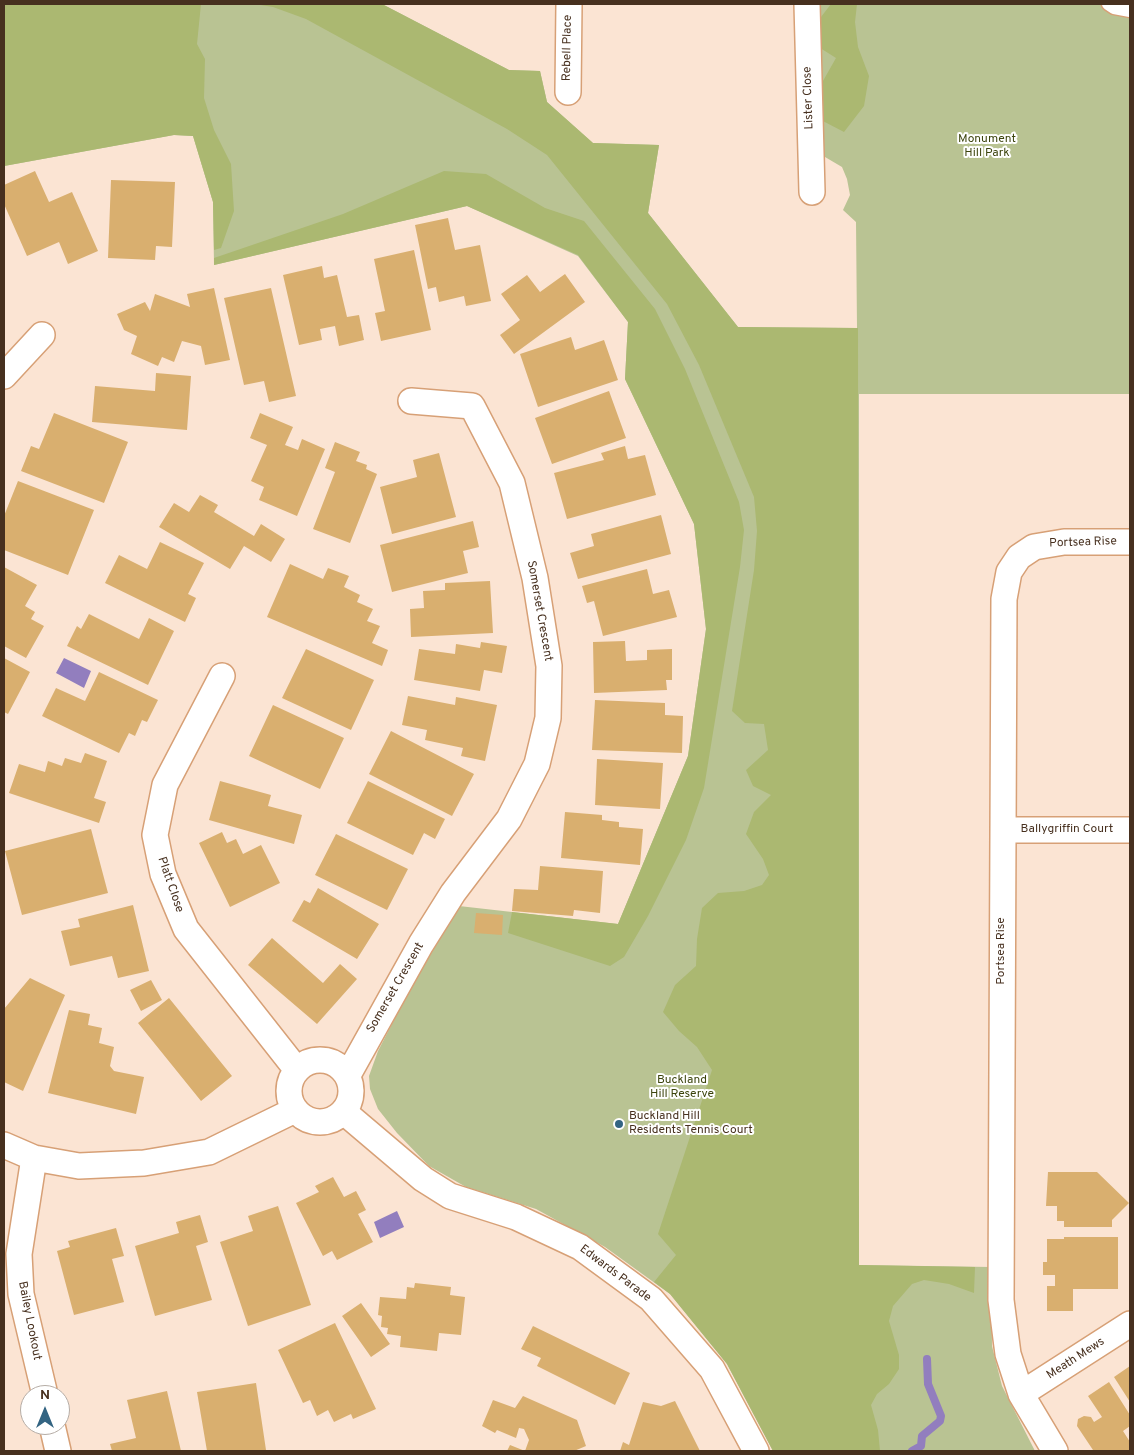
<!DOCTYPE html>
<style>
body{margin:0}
#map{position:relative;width:1134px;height:1455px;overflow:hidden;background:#fbe4d3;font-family:Overpass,sans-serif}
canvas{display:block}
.frame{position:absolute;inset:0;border:5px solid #47301f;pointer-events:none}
.north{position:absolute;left:20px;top:1385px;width:50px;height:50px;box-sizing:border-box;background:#fff;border:1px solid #b5aca5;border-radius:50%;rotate:0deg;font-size:14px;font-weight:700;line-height:20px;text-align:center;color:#47301f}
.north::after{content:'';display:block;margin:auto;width:18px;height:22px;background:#336482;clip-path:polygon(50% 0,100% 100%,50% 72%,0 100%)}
</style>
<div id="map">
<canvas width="1134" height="1455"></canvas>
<div class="frame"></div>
<div class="north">N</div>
</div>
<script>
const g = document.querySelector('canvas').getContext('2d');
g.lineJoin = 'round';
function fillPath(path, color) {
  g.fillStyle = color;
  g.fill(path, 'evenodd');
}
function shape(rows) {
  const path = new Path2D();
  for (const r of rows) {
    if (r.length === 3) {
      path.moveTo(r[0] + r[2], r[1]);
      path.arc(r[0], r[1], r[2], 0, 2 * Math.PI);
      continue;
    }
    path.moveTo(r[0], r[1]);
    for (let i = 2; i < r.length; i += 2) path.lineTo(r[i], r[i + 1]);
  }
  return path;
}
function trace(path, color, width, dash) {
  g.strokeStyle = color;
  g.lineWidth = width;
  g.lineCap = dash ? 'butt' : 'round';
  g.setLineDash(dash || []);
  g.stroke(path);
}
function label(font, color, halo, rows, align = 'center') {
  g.font = font + ' Overpass,sans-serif';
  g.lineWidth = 4;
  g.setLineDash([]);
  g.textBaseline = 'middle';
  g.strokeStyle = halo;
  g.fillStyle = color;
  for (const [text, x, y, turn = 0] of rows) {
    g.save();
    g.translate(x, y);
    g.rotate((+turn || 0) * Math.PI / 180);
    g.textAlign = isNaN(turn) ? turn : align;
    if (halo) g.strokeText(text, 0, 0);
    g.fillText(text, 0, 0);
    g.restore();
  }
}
fillPath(shape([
 [4,4,382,4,509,70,540,71,547,102,593,143,659,145,648,213,738,327,857,328,856,222,843,210,850,195,847,179,842,167,825,157,814,144,814,4,1130,4,1130,394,859,394,859,1265,991,1267,992,1346,1002,1386,1035,1451,773,1451,727,1364,670,1294,605,1247,536,1209,466,1187,429,1166,397,1133,378,1109,370,1089,369,1076,378,1051,430,950,459,906,618,924,688,756,706,629,694,524,625,379,628,322,578,256,467,206,214,265,213,202,193,136,174,135,4,166]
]), '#b9c393');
fillPath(shape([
 [4,4,201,4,197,44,205,59,204,98,214,130,231,164,234,211,221,248,214,250,213,202,193,136,174,135,4,166],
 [254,4,382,4,509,70,540,71,547,102,593,143,659,145,648,213,738,327,858,328,859,1265,975,1267,974,1293,949,1284,924,1280,912,1284,893,1306,889,1321,899,1355,899,1369,889,1384,877,1394,871,1405,878,1430,880,1451,773,1451,727,1364,670,1294,654,1282,676,1255,658,1234,712,1070,697,1047,679,1031,663,1012,675,985,696,966,697,939,702,908,718,893,744,891,762,885,769,875,763,859,746,834,754,812,771,795,753,786,746,770,768,750,764,724,745,723,732,711,754,570,757,531,754,497,699,365,667,304,547,155,507,129,306,19,273,7],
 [831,4,857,4,855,22,858,47,869,76,864,106,844,132,819,119,819,88,836,58,817,46,821,17],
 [444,171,486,174,545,208,584,221,655,309,685,369,739,502,744,530,740,567,704,788,686,840,648,916,624,957,610,966,508,933,512,912,618,924,688,756,706,629,694,524,625,379,628,322,578,255,467,206,214,265,214,258,343,214]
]), '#abb871');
fillPath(shape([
 [64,658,91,671,84,688,56,673],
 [397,1211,404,1227,380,1238,374,1222]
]), '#927ebe');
trace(shape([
 [912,1451,921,1446,922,1436,940,1421,941,1416,928,1384,927,1359]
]), '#927ebe', 8);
fillPath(shape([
 [35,171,49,202,72,192,98,251,68,264,59,242,27,256,4,204,4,185],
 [111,180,175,182,172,247,156,246,155,260,108,258],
 [448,218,455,250,480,245,491,301,466,306,464,296,439,302,436,287,428,289,415,225],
 [414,250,431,330,381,341,375,313,385,311,374,259],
 [322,266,324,278,337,275,347,317,359,315,364,340,339,346,335,326,320,329,322,340,299,345,283,275],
 [565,274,585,302,514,354,500,335,520,320,501,294,527,275,540,292],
 [214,288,230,360,205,365,201,346,182,341,174,362,162,357,158,366,131,354,137,336,124,330,117,314,145,302,150,311,155,294,190,307,187,294],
 [271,288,296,396,269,402,264,381,244,385,224,298],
 [571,337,575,350,604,340,618,380,538,407,520,354],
 [156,373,191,376,187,430,92,422,95,386,155,391],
 [609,391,626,438,552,464,535,418],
 [54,413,128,442,104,503,21,471,31,446,39,449],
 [260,413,293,427,285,445,298,450,302,439,325,449,297,516,259,500,264,487,251,481,267,445,250,438],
 [335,442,360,452,356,461,367,465,366,469,377,474,350,543,313,529,335,472,325,468],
 [625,446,628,459,645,455,656,495,567,519,554,473,604,460,601,453],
 [439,453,456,517,392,534,380,487,417,477,413,460],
 [18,481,94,510,68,575,4,550,4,516],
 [200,495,218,505,214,512,254,536,261,524,285,539,271,562,244,546,230,569,159,527,174,503,189,512],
 [661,515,671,554,578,579,570,553,594,546,591,534],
 [473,521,479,547,463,551,468,573,392,592,380,545],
 [160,542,204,563,188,594,196,598,185,622,105,583,119,555,147,569],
 [290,564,323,579,328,568,349,576,344,587,360,595,357,602,373,609,367,621,380,626,372,643,388,650,382,666,267,617],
 [4,567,37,585,25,606,35,612,31,619,44,626,26,658,4,646],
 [647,569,653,594,669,590,677,617,603,636,594,601,587,603,582,586],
 [490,581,493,633,411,637,410,609,424,608,423,591,445,590,445,583],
 [89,614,139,639,149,618,174,631,148,685,67,646,77,626,81,629],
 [625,641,626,661,647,660,647,650,672,649,672,680,666,680,667,690,594,693,593,642],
 [481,642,507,646,502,673,484,670,480,691,414,680,419,649,455,654,456,644,480,648],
 [306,649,374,680,351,730,282,698],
 [4,658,30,672,8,714,4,712],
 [99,672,158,700,147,722,142,720,135,736,129,733,119,753,42,716,56,688,85,701],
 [408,696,455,705,456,697,497,705,485,761,461,756,463,748,425,740,427,730,402,725],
 [595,700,665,703,665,715,683,716,682,753,592,750],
 [273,705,344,738,320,789,249,756],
 [391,731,474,774,452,816,369,774],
 [85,753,107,761,94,798,106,802,99,823,9,793,19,764,45,772,48,761,62,766,65,758,81,763],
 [597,759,663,763,660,809,595,805],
 [220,781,271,795,268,806,302,815,294,844,209,820],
 [368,781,445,819,435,839,424,833,413,855,347,823],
 [565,812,602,815,602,820,619,822,619,827,643,829,640,865,561,858],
 [91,829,108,893,22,915,5,851],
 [222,832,227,843,236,839,243,854,261,845,280,883,230,907,199,843],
 [336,834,408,869,387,910,315,875],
 [540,866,603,871,600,913,574,910,573,916,512,911,514,889,538,890],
 [318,888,379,924,357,959,292,921,304,900,310,903],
 [133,905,149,971,118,978,112,956,70,966,61,931,80,927,78,919],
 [476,913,503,915,502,935,474,933],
 [272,938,323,983,340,964,357,979,317,1024,248,965],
 [30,978,65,995,23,1091,4,1082,4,1009],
 [151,980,162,1000,141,1011,130,990],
 [169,998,232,1076,201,1101,138,1023],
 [69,1010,90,1014,88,1025,102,1028,99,1043,114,1047,110,1066,114,1071,144,1077,136,1114,48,1093],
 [1048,1172,1097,1172,1129,1203,1112,1220,1112,1227,1064,1227,1064,1221,1057,1221,1057,1206,1046,1206],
 [333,1177,344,1197,356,1191,366,1210,358,1214,373,1242,337,1260,332,1251,323,1256,296,1203,319,1192,315,1186],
 [278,1206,311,1305,248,1326,220,1242,253,1231,248,1216],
 [200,1215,208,1242,196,1246,212,1300,155,1316,135,1246,179,1233,176,1222],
 [116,1228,124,1256,112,1259,124,1302,74,1315,57,1251,70,1247,68,1241],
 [1064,1237,1118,1237,1118,1289,1073,1289,1073,1311,1047,1311,1047,1286,1055,1286,1055,1275,1043,1275,1043,1262,1047,1262,1047,1239,1064,1239],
 [415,1283,451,1287,450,1295,465,1297,461,1335,439,1333,437,1351,400,1347,401,1336,387,1334,388,1328,381,1327,382,1316,378,1315,380,1297,406,1299,407,1287,414,1288],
 [361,1303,390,1344,371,1357,342,1316],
 [335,1323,376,1409,353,1419,351,1414,334,1422,328,1410,317,1416,310,1400,303,1403,278,1350],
 [533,1326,630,1373,615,1405,537,1366,541,1358,521,1349],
 [1130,1366,1130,1402,1114,1377],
 [1109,1382,1130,1415,1130,1426,1123,1431,1130,1442,1130,1451,1093,1450,1077,1426,1078,1419,1084,1416,1091,1417,1094,1422,1102,1417,1088,1396],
 [256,1383,266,1450,207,1451,197,1392],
 [167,1391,181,1451,112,1451,110,1444,136,1438,127,1400],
 [523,1396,577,1420,586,1446,574,1451,507,1451,510,1445,525,1451,529,1440,524,1429,519,1428,516,1438,497,1430,495,1433,482,1426,493,1400,515,1408],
 [675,1401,700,1451,620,1451,623,1442,629,1445,643,1402,661,1406]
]), '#d9af6f');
const service = shape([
 [1108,4,1114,8,1130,11]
]);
const minor = shape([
 [807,4,812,192],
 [568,92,569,4],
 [4,376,42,335],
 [222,676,165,785,155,835,163,874,186,929,297,1070],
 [1003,830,1130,830],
 [320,1091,31],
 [348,1075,421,944,453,893,509,819,537,764,548,718,549,666,535,578,512,483,472,406,411,401],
 [344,1112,423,1179,450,1196,516,1217,580,1247,651,1299,712,1369,756,1451],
 [4,1145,34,1158,79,1166,144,1163,209,1152,295,1110],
 [34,1158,19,1254,21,1294,45,1395],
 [1021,1394,1130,1324],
 [52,1425,58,1451],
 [1055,1451,1021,1394,1008,1354,1001,1300,1004,599,1009,572,1019,557,1034,547,1064,542,1130,542]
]);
trace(service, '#d7a076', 15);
trace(minor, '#d7a076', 28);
trace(service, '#fff', 12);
trace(minor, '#fff', 25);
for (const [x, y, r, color] of [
 [619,1124,5,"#336482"]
]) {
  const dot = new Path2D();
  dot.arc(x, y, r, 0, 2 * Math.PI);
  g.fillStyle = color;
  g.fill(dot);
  trace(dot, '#fff', 2);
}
label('12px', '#47301f', '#fff', [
 ["Rebell Place",568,48,-89],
 ["Lister Close",809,98,-92],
 ["Portsea Rise",1083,543,-2],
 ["Somerset Crescent",539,611,80],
 ["Ballygriffin Court",1067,830],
 ["Platt Close",170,885,71],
 ["Portsea Rise",1002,951,-90],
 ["Somerset Crescent",396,988,-60],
 ["Edwards Parade",615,1274,37],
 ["Bailey Lookout",29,1321,79],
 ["Meath Mews",1076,1359,-33]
]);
label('12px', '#3c440d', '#fff', [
 ["Monument",987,140],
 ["Hill Park",987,154],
 ["Buckland",682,1081],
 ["Hill Reserve",682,1095]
]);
label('12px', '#47301f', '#fff', [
 ["Buckland Hill",629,1117],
 ["Residents Tennis Court",629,1131]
], 'left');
</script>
